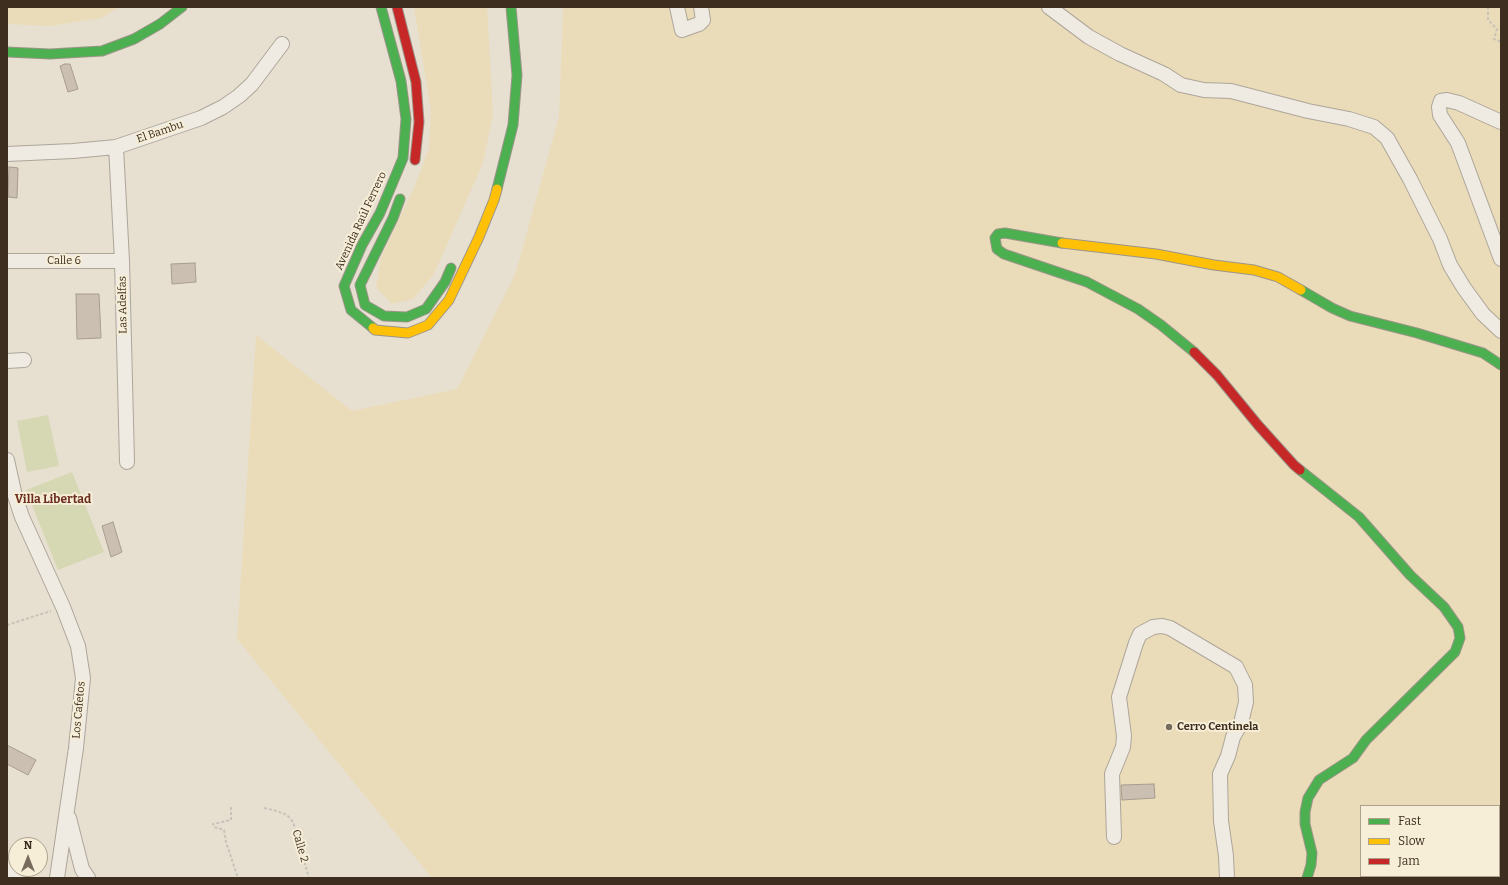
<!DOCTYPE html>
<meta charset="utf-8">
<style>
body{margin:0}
#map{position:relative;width:1508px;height:885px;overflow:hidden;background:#e7e0d1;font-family:Bitter,serif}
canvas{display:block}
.frame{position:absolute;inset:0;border:8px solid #3d2e20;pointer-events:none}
.legend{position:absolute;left:1360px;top:805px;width:140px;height:72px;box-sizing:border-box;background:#f7eed8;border:1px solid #ada18e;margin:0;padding:5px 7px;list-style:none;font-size:12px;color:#3d2e20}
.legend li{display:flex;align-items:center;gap:8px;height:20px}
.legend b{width:20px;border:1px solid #ada18e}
.north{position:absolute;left:8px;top:837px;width:40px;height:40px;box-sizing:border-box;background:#f7eed8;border:1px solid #ada18e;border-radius:50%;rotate:0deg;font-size:11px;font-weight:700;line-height:16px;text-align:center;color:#3d2e20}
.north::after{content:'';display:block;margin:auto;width:14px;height:18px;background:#786c5e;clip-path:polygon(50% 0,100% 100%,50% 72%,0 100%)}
</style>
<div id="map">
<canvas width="1508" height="885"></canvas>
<div class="frame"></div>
<ul class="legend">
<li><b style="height:5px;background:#4caf50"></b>Fast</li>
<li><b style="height:5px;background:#ffc107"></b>Slow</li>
<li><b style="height:5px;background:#c62828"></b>Jam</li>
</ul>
<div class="north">N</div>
</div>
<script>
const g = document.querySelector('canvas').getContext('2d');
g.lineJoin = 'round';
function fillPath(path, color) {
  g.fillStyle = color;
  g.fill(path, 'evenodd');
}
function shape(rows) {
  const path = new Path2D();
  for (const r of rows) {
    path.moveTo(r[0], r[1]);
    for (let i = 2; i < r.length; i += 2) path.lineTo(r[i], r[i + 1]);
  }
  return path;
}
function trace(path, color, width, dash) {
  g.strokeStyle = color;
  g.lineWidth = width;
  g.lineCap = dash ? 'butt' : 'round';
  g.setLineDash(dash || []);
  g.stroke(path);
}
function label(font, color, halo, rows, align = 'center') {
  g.font = font + ' Bitter,serif';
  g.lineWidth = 4;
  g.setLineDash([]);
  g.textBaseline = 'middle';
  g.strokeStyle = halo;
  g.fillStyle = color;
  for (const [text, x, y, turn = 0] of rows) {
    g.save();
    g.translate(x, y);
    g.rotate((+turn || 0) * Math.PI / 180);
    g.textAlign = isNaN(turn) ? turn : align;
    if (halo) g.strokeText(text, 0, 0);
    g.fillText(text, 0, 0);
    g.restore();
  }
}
fillPath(shape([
 [48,415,59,466,27,472,17,421],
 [72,472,104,552,58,570,26,490]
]), '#d6d7b3');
fillPath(shape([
 [7,7,119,7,101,18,50,26,7,24],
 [414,7,487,7,493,114,483,163,434,274,413,299,392,304,376,287,381,257,413,190,429,149,431,111],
 [563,7,1501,7,1501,878,432,878,237,639,256,335,352,411,457,389,515,275,559,117],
 [1361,806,1499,806,1499,876,1361,876]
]), '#eadcb9');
const building = shape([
 [65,64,70,64,78,89,68,92,60,66,65,64],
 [9,167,18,168,17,198,8,197,9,167],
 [195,263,196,282,172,284,171,264,195,263],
 [76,294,99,294,101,338,77,339,76,294],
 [113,522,122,552,111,557,102,526,113,522],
 [7,745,36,760,28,775,7,764,7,745],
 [1154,784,1155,798,1122,800,1121,785,1154,784]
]);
fillPath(building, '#cbbfb2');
trace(building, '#a89c90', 1);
const street = shape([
 [677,7,682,30,699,24,703,20,701,7],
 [1049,7,1089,37,1120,54,1164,74,1181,85,1204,90,1231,91,1308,111,1349,119,1374,127,1387,138,1410,179,1440,239,1450,265,1464,288,1483,314,1501,331],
 [1501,122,1459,103,1447,100,1441,101,1439,107,1440,115,1458,143,1501,259],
 [116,147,122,261,127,462],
 [7,154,73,151,116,147,201,118,223,107,239,96,252,84,282,44],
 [7,261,122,261],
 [7,361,24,360],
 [7,460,15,496,22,517,63,607,78,646,83,678,76,748,57,878],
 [69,818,82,869,88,878],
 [1114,837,1112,774,1123,747,1124,736,1119,697,1136,643,1140,634,1153,627,1162,626,1170,628,1236,667,1245,685,1246,702,1241,723,1233,737,1228,756,1220,774,1221,821,1226,856,1227,878],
 [7,865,17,878]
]);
const fast = shape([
 [7,52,50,54,102,51,134,39,160,24,182,7],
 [497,189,513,125,517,75,511,7],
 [400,199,393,218,360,285,365,305,384,316,407,317,426,309,445,282,451,268],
 [1062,243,1005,233,998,234,995,238,997,249,1004,254,1087,282,1138,309,1161,325,1194,352],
 [1301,290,1332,308,1350,316,1417,333,1483,353,1501,365],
 [373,328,351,310,344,286,362,245,380,213,403,158,406,119,401,81,381,7],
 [1300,470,1359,517,1410,575,1444,607,1458,627,1460,638,1455,652,1366,740,1353,758,1319,780,1308,798,1305,812,1305,824,1312,853,1311,865,1307,878]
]);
const slow = shape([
 [1062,243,1156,254,1214,265,1254,270,1278,277,1301,290],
 [373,328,375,330,408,333,428,325,449,300,479,237,494,200,497,189]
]);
const jam = shape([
 [397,7,416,82,419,122,415,160],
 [1194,352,1217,375,1258,425,1294,465,1300,470]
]);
trace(street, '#ada599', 16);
trace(fast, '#9c958a', 11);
trace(slow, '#9c958a', 11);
trace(jam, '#9c958a', 11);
trace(shape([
 [1488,7,1488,20,1497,29,1494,39,1501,42],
 [7,625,51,611],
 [231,807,231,820,213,824,214,827,224,830,226,842,238,878],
 [264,808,277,811,287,815,293,822,309,878]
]), '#c8c2b9', 2, [3, 2]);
trace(street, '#efebe3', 14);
trace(fast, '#4caf50', 9);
trace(slow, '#ffc107', 9);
trace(jam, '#c62828', 9);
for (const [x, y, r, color] of [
 [1169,727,4,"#786c5e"]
]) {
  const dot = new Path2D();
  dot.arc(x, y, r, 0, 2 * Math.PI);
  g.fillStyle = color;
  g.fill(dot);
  trace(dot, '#f7eed8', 1.5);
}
label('11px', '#3d2e20', '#f7eed8', [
 ["El Bambu",160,132,-19],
 ["Avenida Raúl Ferrero",361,221,-65],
 ["Calle 6",64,261],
 ["Las Adelfas",123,305,-91],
 ["Los Cafetos",79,710,-85],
 ["Calle 2",300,846,74]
]);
label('bold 11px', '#3d2e20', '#f7eed8', [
 ["Cerro Centinela",1177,727]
], 'left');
label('bold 12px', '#6b2e1e', '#f7eed8', [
 ["Villa Libertad",53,500]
]);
</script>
